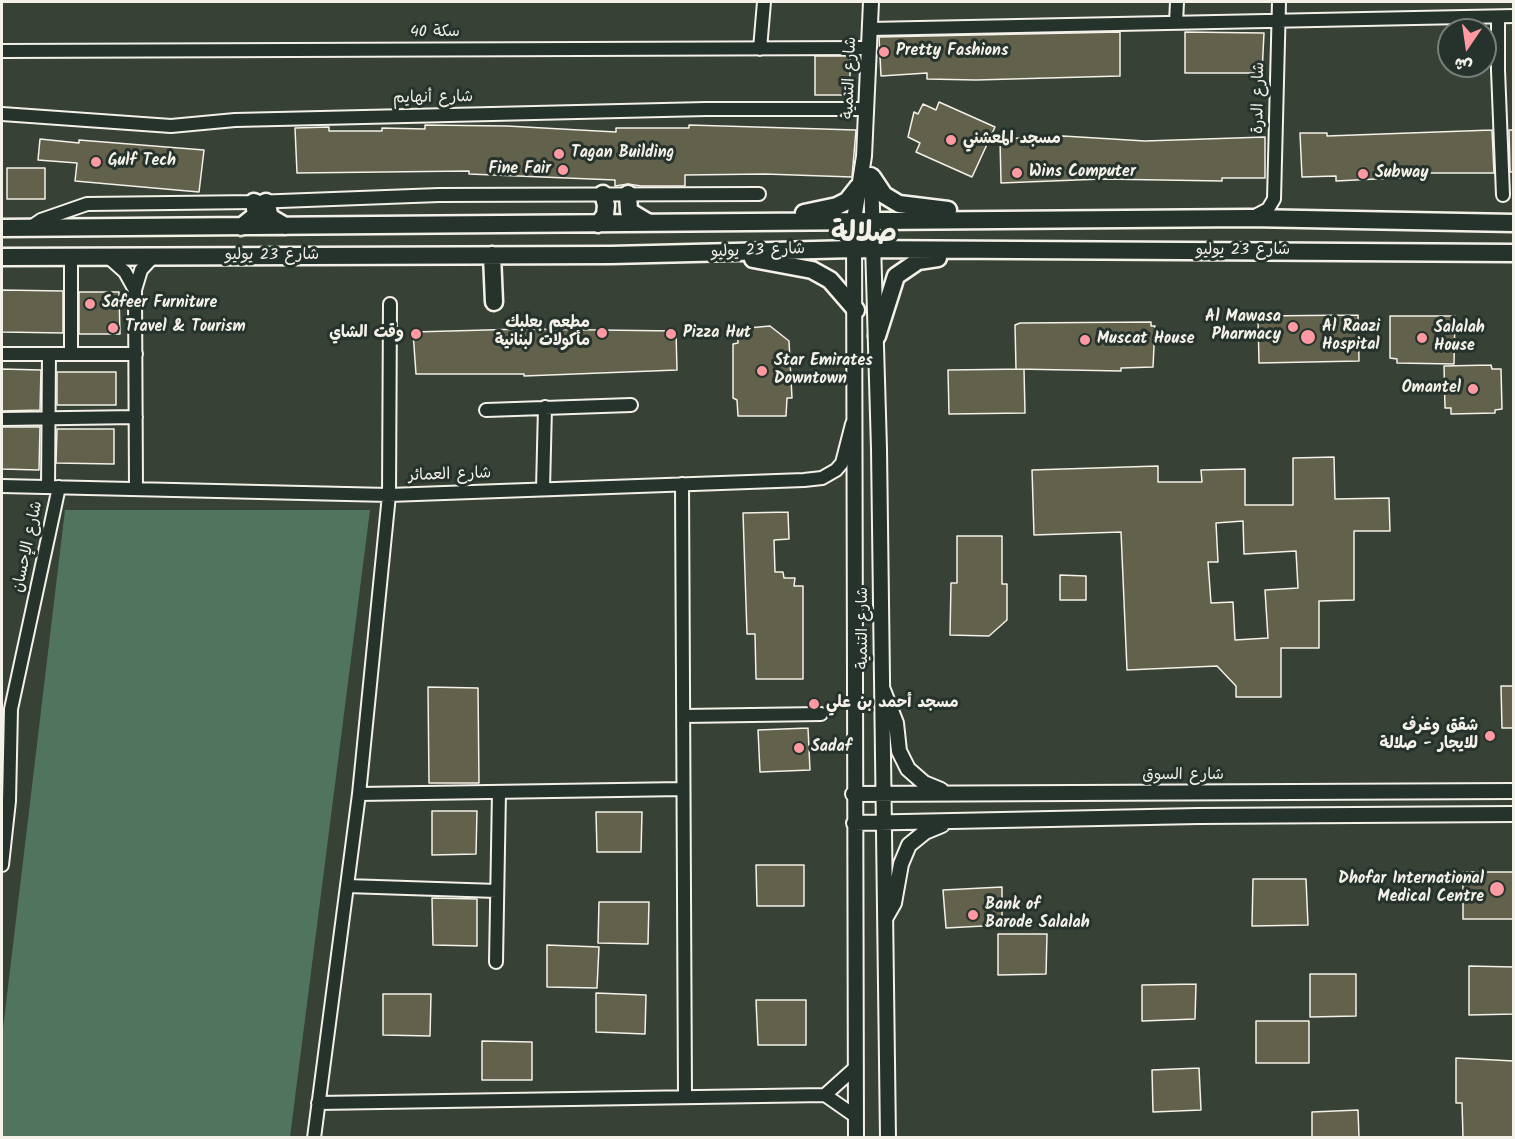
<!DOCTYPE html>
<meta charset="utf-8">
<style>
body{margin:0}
#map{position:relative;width:1515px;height:1139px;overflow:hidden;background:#384136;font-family:Kalam,"Playpen Sans Arabic",sans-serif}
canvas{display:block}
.frame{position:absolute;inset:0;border:3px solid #f4f1e8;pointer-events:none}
.north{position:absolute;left:1437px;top:18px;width:60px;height:60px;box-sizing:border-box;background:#26332d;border:2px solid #787f78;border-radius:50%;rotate:193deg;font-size:16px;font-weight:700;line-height:24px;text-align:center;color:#f4f1e8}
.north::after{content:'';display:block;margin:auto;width:21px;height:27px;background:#ff9aa2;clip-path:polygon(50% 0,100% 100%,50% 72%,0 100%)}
</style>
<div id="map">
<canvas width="1515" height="1139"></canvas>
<div class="frame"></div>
<div class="north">ش</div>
</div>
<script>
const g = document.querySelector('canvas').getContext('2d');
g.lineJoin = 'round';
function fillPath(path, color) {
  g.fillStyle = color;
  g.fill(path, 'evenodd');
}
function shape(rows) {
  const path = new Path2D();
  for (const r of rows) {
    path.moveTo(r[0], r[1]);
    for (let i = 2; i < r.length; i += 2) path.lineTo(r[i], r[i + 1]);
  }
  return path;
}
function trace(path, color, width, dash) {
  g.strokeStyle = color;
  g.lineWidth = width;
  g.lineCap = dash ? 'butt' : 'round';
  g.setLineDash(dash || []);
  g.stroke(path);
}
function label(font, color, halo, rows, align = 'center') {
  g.font = font + ' Kalam,"Playpen Sans Arabic",sans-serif';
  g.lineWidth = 6;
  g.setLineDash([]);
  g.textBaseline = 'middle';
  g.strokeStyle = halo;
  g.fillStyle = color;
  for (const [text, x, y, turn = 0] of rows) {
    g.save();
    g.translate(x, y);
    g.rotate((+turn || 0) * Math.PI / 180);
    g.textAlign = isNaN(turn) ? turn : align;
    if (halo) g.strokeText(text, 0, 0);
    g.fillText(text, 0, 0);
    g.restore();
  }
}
fillPath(shape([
 [65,510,370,510,290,1137,2,1137,2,1037]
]), '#51745e');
const building = shape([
 [1120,32,1120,76,976,80,927,79,927,73,881,76,879,37,1120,32],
 [1185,32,1264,33,1262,73,1185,73,1185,32],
 [815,56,850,56,850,95,815,95,815,56],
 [939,102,995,127,972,177,916,152,920,143,908,137,914,112,918,114,923,104,936,110,939,102],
 [425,125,507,126,616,132,616,128,689,128,689,125,856,130,852,177,765,174,685,175,685,186,641,186,628,184,615,186,615,180,469,174,469,171,297,173,295,128,329,127,329,131,382,131,382,128,425,129,425,125],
 [1492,130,1494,173,1416,173,1416,177,1336,181,1336,176,1302,177,1300,133,1327,133,1327,136,1492,130],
 [1509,130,1514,130,1514,172,1510,172,1509,130],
 [1063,136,1145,141,1265,137,1265,178,1222,178,1222,181,1102,179,1001,183,1000,139,1063,136],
 [40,139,79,143,79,140,204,150,199,192,75,181,77,163,38,160,40,139],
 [7,168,45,168,45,199,7,199,7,168],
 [2,290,63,291,63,333,2,332,2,290],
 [79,292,119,292,120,334,79,334,79,292],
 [1358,315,1359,361,1259,363,1258,316,1358,315],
 [1390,316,1455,316,1454,364,1397,363,1397,359,1390,358,1390,316],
 [1151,322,1151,326,1155,326,1153,367,1121,368,1121,371,1016,369,1015,325,1020,323,1151,322],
 [770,326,789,341,792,398,787,398,786,416,738,416,737,400,733,398,733,344,738,343,737,329,770,326],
 [523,329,676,331,677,370,524,376,524,374,416,374,413,332,523,329],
 [1491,365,1492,369,1501,369,1502,409,1495,410,1495,413,1451,414,1451,408,1445,408,1444,366,1491,365],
 [2,369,41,370,40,410,2,411,2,369],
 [1024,369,1025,413,949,414,948,370,1024,369],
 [57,372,116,372,116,405,57,405,57,372],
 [2,427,40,427,39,470,2,469,2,427],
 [57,429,114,429,114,464,56,463,57,429],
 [1334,457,1335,499,1389,498,1390,531,1354,531,1354,600,1319,601,1319,648,1281,648,1281,697,1236,697,1236,686,1217,666,1127,670,1121,532,1034,535,1032,470,1158,466,1158,482,1202,482,1201,470,1245,469,1245,505,1293,505,1293,458,1334,457],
 [1243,521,1244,554,1296,551,1298,588,1265,590,1268,638,1235,640,1233,602,1211,603,1208,562,1218,562,1216,523,1243,521],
 [788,512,789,539,774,540,775,572,783,572,784,578,795,578,794,586,803,586,803,679,756,679,755,634,747,634,743,513,788,512],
 [957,536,1002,536,1002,584,1007,584,1007,620,989,636,950,635,951,583,957,583,957,536],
 [1060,575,1086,576,1086,600,1060,600,1060,575],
 [1501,686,1514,686,1514,728,1502,728,1501,686],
 [428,687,478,688,479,783,429,783,428,687],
 [808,728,810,770,760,772,758,730,808,728],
 [432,811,477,811,476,854,432,855,432,811],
 [596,812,642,812,641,852,597,852,596,812],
 [756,865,804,865,804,906,757,906,756,865],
 [1463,872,1514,872,1514,919,1463,919,1463,872],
 [1253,879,1306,879,1308,925,1252,926,1253,879],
 [1002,887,1002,925,946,928,943,890,1002,887],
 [432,898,477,899,477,946,433,945,432,898],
 [599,902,649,902,648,944,598,943,599,902],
 [998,934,1047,934,1046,974,998,975,998,934],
 [547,945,599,947,597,988,547,987,547,945],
 [1469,966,1514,967,1514,1014,1469,1015,1469,966],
 [1310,974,1356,974,1356,1016,1310,1017,1310,974],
 [1196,984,1195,1019,1142,1021,1142,985,1196,984],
 [596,993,646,995,645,1034,596,1032,596,993],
 [383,994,431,994,430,1036,383,1035,383,994],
 [756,1000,806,1000,806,1045,758,1045,756,1000],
 [1256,1021,1309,1021,1309,1063,1256,1063,1256,1021],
 [482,1041,532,1042,532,1080,482,1080,482,1041],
 [1456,1058,1514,1061,1514,1137,1463,1137,1462,1103,1456,1103,1456,1058],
 [1199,1068,1201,1110,1153,1112,1152,1070,1199,1068],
 [1358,1110,1359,1137,1312,1137,1312,1112,1358,1110]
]);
fillPath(building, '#62614c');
trace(building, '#f4f1e8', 1.5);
const minor = shape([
 [1498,17,1498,70,1503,195],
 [1176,23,1177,2],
 [869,29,1514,16],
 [760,49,764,2],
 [2,51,869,48],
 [2,114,171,126,235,120,706,109,866,109],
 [1253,217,1268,209,1274,199,1279,2],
 [31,227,41,220,87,204,254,202,439,195,759,194],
 [107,256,125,272,135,290],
 [2,354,136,354],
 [71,354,71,257],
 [486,410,631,405],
 [2,419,136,417],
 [682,484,685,1097],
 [2,486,389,495,804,480,822,478,836,470,842,463,852,424],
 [48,487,49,354],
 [136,489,135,290,141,270,154,256],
 [543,489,545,407],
 [683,716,821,714],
 [359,794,683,789],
 [2,865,9,801,11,709,59,487],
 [347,886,497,891],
 [496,962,499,792],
 [825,1095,855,1068],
 [318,1103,825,1095,855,1116],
 [314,1138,359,794,389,495,390,304]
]);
const tertiary = shape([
 [871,175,879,449,888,1138],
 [883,690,896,723,899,751,908,769,924,783,941,790],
 [853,794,1514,791],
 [854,823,1198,816,1514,814],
 [886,917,894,903,901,864,909,845,925,832,942,825],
 [856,1138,854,220,864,156,871,2]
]);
const secondary = shape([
 [872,177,884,195,899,204,948,210],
 [628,194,629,211,649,223],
 [266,202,270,217,285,226],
 [804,213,837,206,847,201,858,187],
 [598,224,605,215,606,205,603,194],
 [241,227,256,215,254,202],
 [2,228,1249,218,1514,223],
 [492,255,494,302],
 [2,257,611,255,855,249,1514,253],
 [753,259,812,270,830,280,856,310],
 [877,336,896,276,918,261,938,258]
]);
trace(minor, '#f4f1e8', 16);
trace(tertiary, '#f4f1e8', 18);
trace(secondary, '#f4f1e8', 21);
trace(minor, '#26332d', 12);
trace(tertiary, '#26332d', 14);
trace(secondary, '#26332d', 16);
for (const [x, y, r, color] of [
 [884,52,6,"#ff9aa2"],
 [951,140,6,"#ff9aa2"],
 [559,154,6,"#ff9aa2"],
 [96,162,6,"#ff9aa2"],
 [563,170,6,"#ff9aa2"],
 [1017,173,6,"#ff9aa2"],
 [1363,174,6,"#ff9aa2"],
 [90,304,6,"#ff9aa2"],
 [1293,327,6,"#ff9aa2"],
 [113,328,6,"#ff9aa2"],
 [602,333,6,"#ff9aa2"],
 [416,334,6,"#ff9aa2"],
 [671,334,6,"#ff9aa2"],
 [1308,337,8,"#ff9aa2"],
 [1422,338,6,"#ff9aa2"],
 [1085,340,6,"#ff9aa2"],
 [762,371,6,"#ff9aa2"],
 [1473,389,6,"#ff9aa2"],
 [814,704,6,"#ff9aa2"],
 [1490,736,6,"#ff9aa2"],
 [799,748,6,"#ff9aa2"],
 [1497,889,8,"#ff9aa2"],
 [973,915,6,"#ff9aa2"]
]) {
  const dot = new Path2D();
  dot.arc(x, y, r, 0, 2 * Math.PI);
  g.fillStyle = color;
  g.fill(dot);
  trace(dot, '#26332d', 2);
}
label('16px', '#f4f1e8', '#26332d', [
 ["سكة 40",435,33],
 ["شارع التنمية",851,78,-88],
 ["شارع الدرة",1260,98,-89],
 ["شارع أنهايم",433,99,-1],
 ["شارع 23 يوليو",1243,251],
 ["شارع 23 يوليو",758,252,-2],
 ["شارع 23 يوليو",272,256],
 ["شارع العمائر",450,476,-2],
 ["شارع الإحسان",29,547,-78],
 ["شارع التنمية",864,628,-90],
 ["شارع السوق",1183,776]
]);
label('bold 16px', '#f4f1e8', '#26332d', [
 ["Pretty Fashions",896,52],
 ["مسجد المعشني",963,140],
 ["Tagan Building",571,154],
 ["Gulf Tech",108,162],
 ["Fine Fair",551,170,"right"],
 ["Wins Computer",1029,173],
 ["Subway",1375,174],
 ["Safeer Furniture",102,304],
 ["Al Mawasa",1281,318,"right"],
 ["Pharmacy",1281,336,"right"],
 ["مطعم بعلبك",590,324,"right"],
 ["مأكولات لبنانية",590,342,"right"],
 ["Travel & Tourism",125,328],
 ["Al Raazi",1322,328],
 ["Hospital",1322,346],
 ["Salalah",1434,329],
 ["House",1434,347],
 ["وقت الشاي",404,334,"right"],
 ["Pizza Hut",683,334],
 ["Muscat House",1097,340],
 ["Star Emirates",774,362],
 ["Downtown",774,380],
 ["Omantel",1461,389,"right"],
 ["مسجد أحمد بن علي",826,704],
 ["شقق وغرف",1478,727,"right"],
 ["للايجار - صلالة",1478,745,"right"],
 ["Sadaf",811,748],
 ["Dhofar International",1484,880,"right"],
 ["Medical Centre",1484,898,"right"],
 ["Bank of",985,906],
 ["Barode Salalah",985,924]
], 'left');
label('bold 28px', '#f4f1e8', '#26332d', [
 ["صلالة",864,236]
]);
</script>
